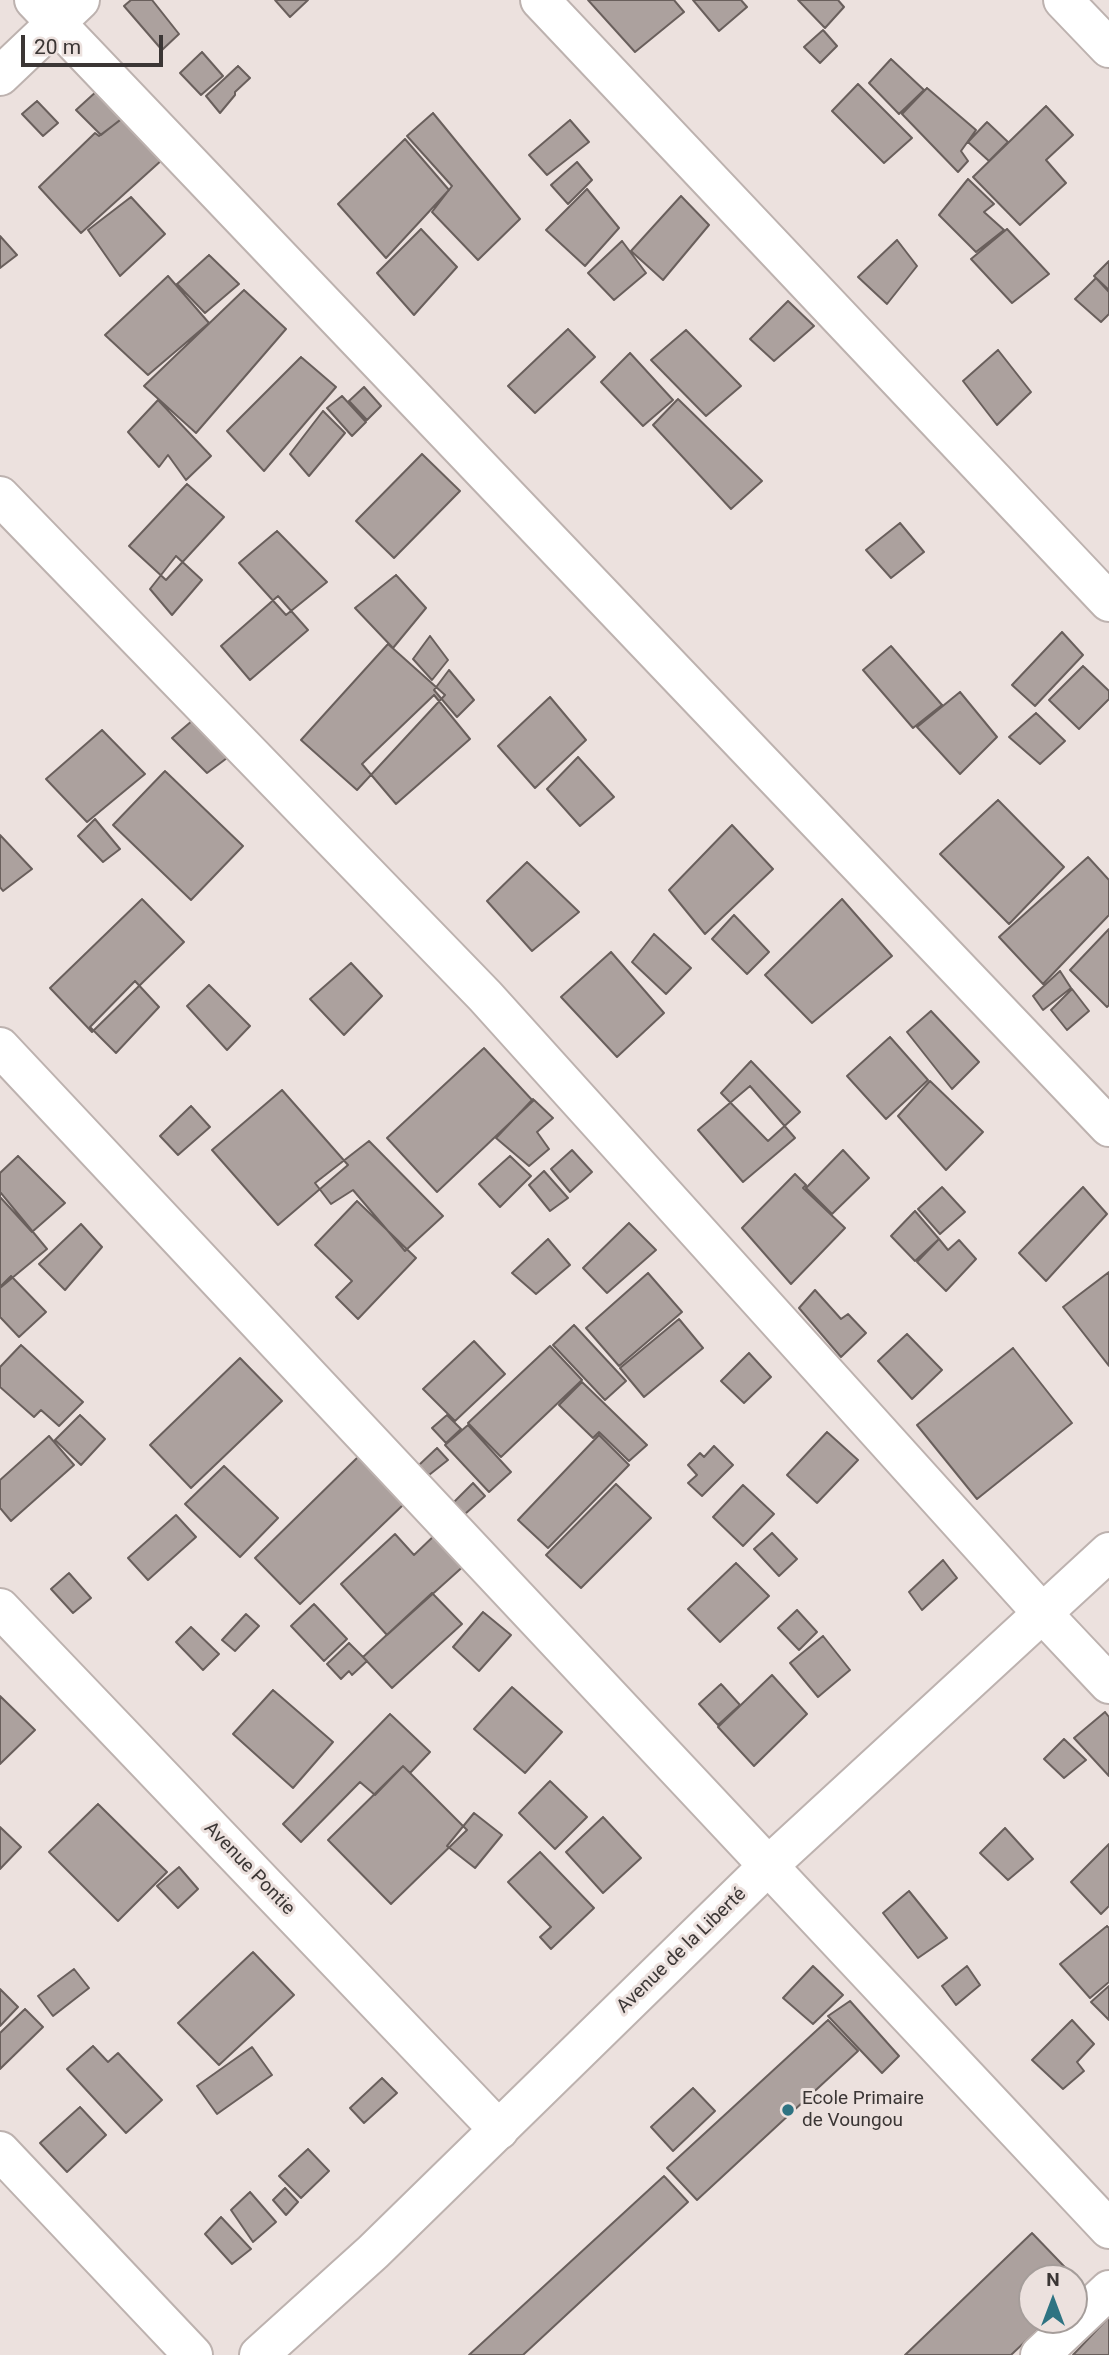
<!DOCTYPE html>
<meta charset="utf-8">
<style>
body{margin:0}
#map{position:relative;width:1109px;height:2355px;overflow:hidden;background:#ece1de;font-family:Roboto,sans-serif}
canvas{display:block}
.north{position:absolute;left:1018px;top:2264px;width:70px;height:70px;box-sizing:border-box;background:#ece1de;border:2px solid #a59d9a;border-radius:50%;rotate:0deg;font-size:19px;font-weight:700;line-height:28px;text-align:center;color:#3b3635}
.north::after{content:'';display:block;margin:auto;width:24px;height:32px;background:#2e7382;clip-path:polygon(50% 0,100% 100%,50% 72%,0 100%)}
.scale{position:absolute;left:21px;top:35px;width:142px;height:32px;box-sizing:border-box;border:4px solid #3b3635;border-top:0;padding-left:9px;font-size:21px;line-height:24px;white-space:nowrap;color:#3b3635;-webkit-text-stroke:5px #ece1de;paint-order:stroke}
</style>
<div id="map">
<canvas width="1109" height="2355"></canvas>
<div class="north">N</div>
<div class="scale">20 m</div>
</div>
<script>
const g = document.querySelector('canvas').getContext('2d');
g.lineJoin = 'round';
function fillPath(path, color) {
  g.fillStyle = color;
  g.fill(path, 'evenodd');
}
function shape(rows) {
  const path = new Path2D();
  for (const r of rows) {
    path.moveTo(r[0], r[1]);
    for (let i = 2; i < r.length; i += 2) path.lineTo(r[i], r[i + 1]);
  }
  return path;
}
function trace(path, color, width, dash) {
  g.strokeStyle = color;
  g.lineWidth = width;
  g.lineCap = dash ? 'butt' : 'round';
  g.setLineDash(dash || []);
  g.stroke(path);
}
function label(font, color, halo, rows, align = 'center') {
  g.font = font + ' Roboto,sans-serif';
  g.lineWidth = 6;
  g.setLineDash([]);
  g.textBaseline = 'middle';
  g.strokeStyle = halo;
  g.fillStyle = color;
  for (const [text, x, y, turn = 0] of rows) {
    g.save();
    g.translate(x, y);
    g.rotate((+turn || 0) * Math.PI / 180);
    g.textAlign = isNaN(turn) ? turn : align;
    if (halo) g.strokeText(text, 0, 0);
    g.fillText(text, 0, 0);
    g.restore();
  }
}
const building = shape([
 [131,0,152,0,179,34,162,50,124,6,131,0],
 [275,0,308,0,290,17,275,0],
 [588,0,674,0,684,12,635,52,588,0],
 [693,0,741,0,747,7,719,31,693,0],
 [798,0,838,0,844,7,825,28,798,0],
 [823,30,837,46,820,63,804,47,823,30],
 [202,52,223,76,201,95,180,73,202,52],
 [891,59,924,90,899,114,869,83,891,59],
 [238,66,250,78,235,92,235,95,220,113,206,96,238,66],
 [858,84,912,138,884,163,832,111,858,84],
 [927,88,976,130,961,151,968,161,958,172,902,114,927,88],
 [98,90,125,116,101,135,76,110,98,90],
 [37,101,58,123,43,136,22,114,37,101],
 [1046,106,1073,135,1046,160,1066,183,1020,225,973,177,1046,106],
 [433,113,520,219,478,260,432,212,452,186,407,136,433,113],
 [123,118,163,159,81,233,39,187,95,133,99,136,123,118],
 [570,120,589,142,547,175,529,155,570,120],
 [987,122,1008,142,989,161,968,142,987,122],
 [405,139,449,190,386,258,338,204,405,139],
 [577,162,592,180,568,204,551,185,577,162],
 [968,179,994,204,984,212,1004,230,976,252,939,215,968,179],
 [587,189,619,228,585,266,546,230,587,189],
 [681,196,709,225,663,280,631,251,681,196],
 [131,197,165,234,120,276,88,230,131,197],
 [421,229,457,267,414,315,377,273,421,229],
 [1007,229,1049,274,1012,303,971,259,1007,229],
 [0,236,17,255,0,268,0,236],
 [897,240,917,266,887,304,858,277,897,240],
 [622,241,646,273,614,300,588,273,622,241],
 [209,255,239,284,205,313,177,284,209,255],
 [1109,261,1109,290,1094,276,1109,261],
 [168,276,209,323,148,375,105,335,168,276],
 [1096,278,1109,292,1109,314,1101,322,1075,299,1096,278],
 [244,290,286,329,196,433,144,386,244,290],
 [788,301,814,326,774,361,750,339,788,301],
 [568,329,595,357,535,413,508,386,568,329],
 [686,330,741,386,706,416,651,360,686,330],
 [998,350,1031,392,997,425,963,381,998,350],
 [630,353,673,400,643,426,601,382,630,353],
 [301,357,336,387,264,471,227,431,301,357],
 [364,387,381,406,367,420,349,401,364,387],
 [342,396,366,422,352,436,327,408,342,396],
 [678,399,762,481,731,509,653,425,678,399],
 [158,400,211,456,186,480,168,455,159,467,128,432,158,400],
 [323,411,345,433,309,476,290,454,323,411],
 [422,454,460,491,394,558,356,521,422,454],
 [187,484,224,517,166,580,129,546,187,484],
 [900,523,924,552,891,578,866,550,900,523],
 [277,531,327,582,286,615,239,563,277,531],
 [176,556,202,580,172,615,150,589,176,556],
 [396,575,426,608,393,648,355,608,396,575],
 [278,596,308,630,250,680,221,646,278,596],
 [1062,632,1083,655,1035,706,1012,685,1062,632],
 [430,636,448,660,432,680,413,659,430,636],
 [388,644,445,695,357,790,301,740,388,644],
 [891,646,942,705,913,728,863,670,891,646],
 [1083,666,1109,691,1109,699,1079,729,1049,700,1083,666],
 [449,670,474,700,457,717,434,690,449,670],
 [960,692,997,737,960,774,917,727,960,692],
 [434,695,470,739,396,804,362,764,434,695],
 [550,697,586,740,535,788,498,746,550,697],
 [1036,713,1065,741,1040,764,1009,737,1036,713],
 [193,720,227,758,207,773,172,738,193,720],
 [102,730,145,774,87,822,46,779,102,730],
 [578,757,614,797,580,826,547,789,578,757],
 [165,771,243,846,191,900,113,825,165,771],
 [998,800,1064,867,1009,924,940,854,998,800],
 [95,819,120,849,103,862,78,836,95,819],
 [732,825,773,869,705,934,669,890,732,825],
 [0,835,32,869,3,891,0,887,0,835],
 [1088,857,1109,880,1109,915,1043,984,999,937,1088,857],
 [527,862,579,912,532,951,487,901,527,862],
 [142,899,184,942,92,1032,50,988,142,899],
 [842,899,892,956,812,1023,765,975,842,899],
 [734,915,769,952,747,974,712,939,734,915],
 [1109,929,1109,1005,1107,1007,1070,970,1109,929],
 [654,934,691,968,666,994,632,962,654,934],
 [611,952,664,1013,617,1057,561,997,611,952],
 [351,963,382,996,344,1035,310,999,351,963],
 [1060,971,1071,988,1043,1010,1033,996,1060,971],
 [135,981,159,1007,116,1053,90,1027,135,981],
 [209,985,250,1026,227,1050,187,1006,209,985],
 [1072,989,1089,1011,1067,1030,1051,1010,1072,989],
 [931,1011,979,1062,952,1089,907,1032,931,1011],
 [890,1037,928,1080,886,1119,847,1076,890,1037],
 [484,1048,533,1101,437,1192,387,1138,484,1048],
 [751,1061,800,1112,768,1141,721,1093,751,1061],
 [930,1081,983,1132,946,1170,898,1116,930,1081],
 [750,1086,795,1138,743,1182,698,1130,750,1086],
 [282,1090,348,1165,278,1225,212,1150,282,1090],
 [533,1099,553,1118,537,1132,549,1149,529,1166,496,1138,533,1099],
 [191,1106,210,1127,178,1155,160,1136,191,1106],
 [369,1141,443,1216,405,1251,353,1190,331,1204,315,1183,369,1141],
 [572,1150,592,1172,570,1192,551,1169,572,1150],
 [843,1150,869,1178,832,1214,806,1188,843,1150],
 [18,1156,65,1203,32,1232,0,1197,0,1173,18,1156],
 [510,1156,531,1176,500,1207,479,1184,510,1156],
 [544,1171,568,1198,550,1211,529,1185,544,1171],
 [795,1174,806,1185,803,1188,845,1228,791,1284,742,1228,795,1174],
 [942,1187,965,1212,940,1234,918,1209,942,1187],
 [1083,1187,1107,1214,1046,1281,1019,1253,1083,1187],
 [0,1192,47,1249,0,1288,0,1192],
 [357,1201,416,1258,358,1319,336,1297,352,1281,315,1245,357,1201],
 [915,1211,939,1239,915,1261,891,1236,915,1211],
 [629,1223,656,1250,607,1293,583,1268,629,1223],
 [81,1224,102,1247,65,1290,39,1264,81,1224],
 [548,1239,570,1265,536,1294,512,1273,548,1239],
 [939,1239,948,1250,959,1240,976,1259,946,1291,917,1262,939,1239],
 [1109,1272,1109,1366,1063,1307,1109,1272],
 [648,1273,682,1312,619,1366,586,1328,648,1273],
 [11,1276,46,1312,19,1337,0,1317,0,1287,11,1276],
 [815,1290,841,1319,848,1314,866,1333,841,1357,799,1308,815,1290],
 [679,1319,703,1348,644,1397,620,1368,679,1319],
 [574,1325,626,1381,605,1400,553,1345,574,1325],
 [907,1334,942,1370,912,1399,878,1361,907,1334],
 [474,1341,505,1374,455,1421,423,1389,474,1341],
 [21,1345,83,1402,59,1426,41,1410,34,1417,0,1387,0,1367,21,1345],
 [550,1346,582,1380,501,1457,468,1423,550,1346],
 [1013,1348,1072,1423,977,1499,917,1425,1013,1348],
 [749,1353,771,1377,744,1403,721,1381,749,1353],
 [240,1358,282,1401,191,1488,150,1445,240,1358],
 [582,1382,647,1445,629,1461,599,1432,593,1438,559,1405,582,1382],
 [80,1415,105,1439,81,1465,55,1440,80,1415],
 [447,1415,461,1429,446,1443,432,1428,447,1415],
 [468,1425,511,1472,489,1492,445,1445,468,1425],
 [827,1432,858,1460,817,1503,787,1475,827,1432],
 [599,1435,629,1465,548,1548,518,1520,599,1435],
 [49,1436,74,1465,11,1521,0,1508,0,1480,49,1436],
 [714,1446,733,1465,702,1496,688,1483,697,1475,688,1465,700,1453,704,1457,714,1446],
 [437,1448,448,1460,429,1475,419,1465,437,1448],
 [358,1457,404,1504,300,1604,255,1558,358,1457],
 [224,1466,278,1518,240,1557,185,1504,224,1466],
 [473,1483,485,1496,465,1514,454,1502,473,1483],
 [616,1484,651,1518,581,1588,546,1555,616,1484],
 [743,1485,774,1514,743,1546,713,1517,743,1485],
 [176,1515,196,1537,148,1580,128,1558,176,1515],
 [438,1532,467,1563,387,1635,341,1584,395,1534,414,1555,438,1532],
 [772,1533,797,1559,779,1576,754,1549,772,1533],
 [943,1560,957,1578,922,1610,909,1592,943,1560],
 [736,1563,769,1596,720,1642,688,1609,736,1563],
 [69,1573,91,1598,73,1613,51,1589,69,1573],
 [432,1593,462,1624,392,1688,363,1657,432,1593],
 [314,1604,347,1639,324,1661,291,1626,314,1604],
 [797,1610,817,1632,799,1650,778,1628,797,1610],
 [483,1612,511,1635,479,1671,453,1647,483,1612],
 [246,1614,259,1626,235,1651,222,1640,246,1614],
 [191,1627,219,1654,203,1670,176,1642,191,1627],
 [823,1636,850,1670,818,1697,790,1663,823,1636],
 [349,1643,367,1661,352,1675,349,1671,341,1679,327,1664,349,1643],
 [772,1675,807,1714,754,1766,718,1727,772,1675],
 [721,1684,740,1705,718,1725,699,1704,721,1684],
 [512,1687,562,1732,525,1773,474,1729,512,1687],
 [273,1690,333,1742,293,1788,233,1734,273,1690],
 [0,1696,35,1730,0,1764,0,1696],
 [1105,1712,1109,1717,1109,1776,1074,1738,1105,1712],
 [390,1714,430,1752,410,1773,403,1766,375,1795,360,1782,301,1842,283,1824,390,1714],
 [1064,1739,1086,1760,1064,1778,1044,1759,1064,1739],
 [403,1766,467,1830,391,1904,328,1840,403,1766],
 [550,1781,587,1817,555,1849,519,1813,550,1781],
 [98,1804,167,1872,118,1921,49,1852,98,1804],
 [474,1813,502,1835,475,1868,447,1846,474,1813],
 [603,1817,641,1858,603,1893,566,1852,603,1817],
 [0,1827,21,1847,0,1869,0,1827],
 [1005,1828,1033,1859,1008,1880,980,1853,1005,1828],
 [1109,1844,1109,1906,1101,1914,1071,1882,1109,1844],
 [540,1852,594,1908,551,1949,540,1937,551,1927,508,1882,540,1852],
 [179,1867,198,1889,178,1908,157,1886,179,1867],
 [909,1891,947,1938,918,1958,883,1913,909,1891],
 [1107,1926,1109,1928,1109,1982,1090,1998,1060,1964,1107,1926],
 [253,1952,294,1995,219,2065,178,2023,253,1952],
 [813,1966,843,1995,813,2024,783,1998,813,1966],
 [967,1966,980,1985,956,2005,942,1986,967,1966],
 [74,1969,89,1988,53,2016,38,1996,74,1969],
 [1109,1986,1109,2020,1091,2002,1109,1986],
 [0,1989,18,2007,0,2026,0,1989],
 [850,2001,899,2056,882,2073,828,2016,850,2001],
 [25,2009,43,2027,0,2069,0,2033,25,2009],
 [828,2020,858,2051,697,2200,667,2168,828,2020],
 [1072,2020,1094,2044,1077,2062,1084,2071,1063,2089,1032,2060,1072,2020],
 [93,2046,108,2062,118,2053,162,2100,126,2133,67,2069,93,2046],
 [252,2047,272,2075,217,2114,197,2086,252,2047],
 [382,2078,397,2093,364,2123,350,2108,382,2078],
 [693,2088,715,2111,673,2151,651,2127,693,2088],
 [80,2107,106,2135,67,2172,40,2143,80,2107],
 [308,2149,329,2171,301,2198,279,2176,308,2149],
 [664,2176,688,2202,523,2355,469,2355,664,2176],
 [285,2188,298,2202,286,2215,273,2200,285,2188],
 [250,2192,276,2222,253,2242,231,2210,250,2192],
 [221,2217,251,2249,232,2264,205,2234,221,2217],
 [1032,2233,1083,2286,1074,2295,1074,2278,1032,2278,1032,2320,1048,2320,1011,2355,905,2355,1032,2233],
 [1109,2317,1109,2355,1073,2355,1109,2317]
]);
fillPath(building, '#aca19e');
trace(building, '#695f5c', 2);
const minor = shape([
 [34,0,1109,1127],
 [540,0,1109,602],
 [1063,0,1109,48],
 [0,76,80,0],
 [0,496,485,996,1043,1614,1109,1684],
 [0,1047,1109,2229],
 [0,1608,499,2130],
 [0,2151,193,2355],
 [1040,2355,1109,2290]
]);
const tertiary = shape([
 [259,2355,373,2252,769,1865,1109,1552]
]);
trace(minor, '#bdb2af', 42);
trace(tertiary, '#bdb2af', 42);
trace(minor, '#fff', 38);
trace(tertiary, '#fff', 38);
for (const [x, y, r, color] of [
 [788,2110,7,"#2e7382"]
]) {
  const dot = new Path2D();
  dot.arc(x, y, r, 0, 2 * Math.PI);
  g.fillStyle = color;
  g.fill(dot);
  trace(dot, '#ece1de', 2.5);
}
label('19px', '#3b3635', '#ece1de', [
 ["Avenue Pontie",249,1869,46],
 ["Avenue de la Liberté",682,1951,-44]
]);
label('19px', '#3b3635', '#ece1de', [
 ["Ecole Primaire",802,2099],
 ["de Voungou",802,2121]
], 'left');
</script>
